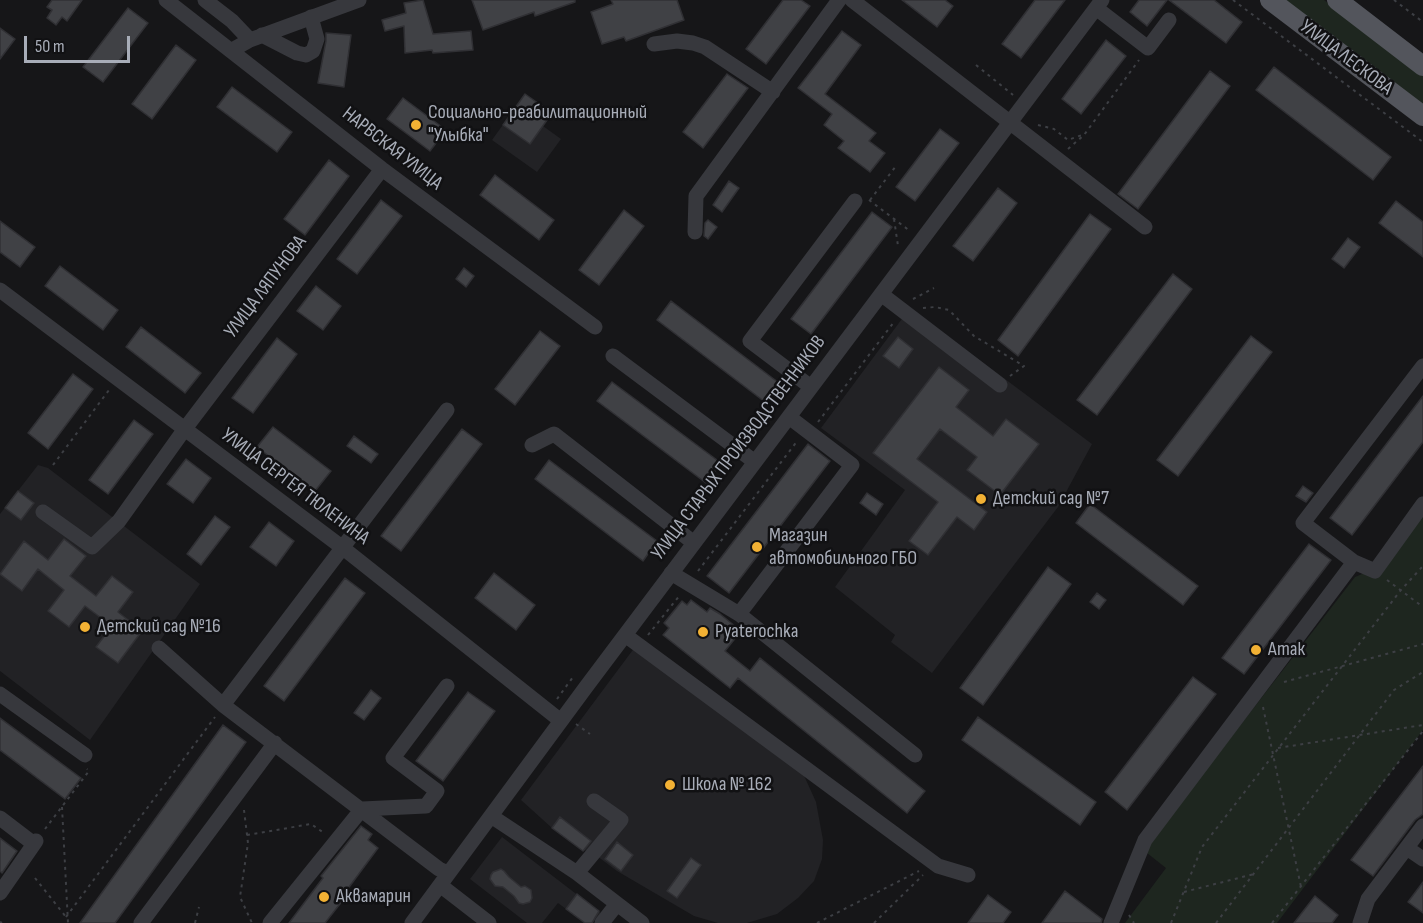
<!DOCTYPE html>
<meta charset="utf-8">
<style>
body{margin:0}
#map{position:relative;width:1423px;height:923px;overflow:hidden;background:#161618;font-family:"Sofia Sans Condensed",sans-serif}
canvas{display:block}
.scale{position:absolute;left:24px;top:36px;width:106px;height:27px;box-sizing:border-box;border:3px solid #a8adb8;border-top:0;padding-left:8px;font-size:18px;line-height:21px;white-space:nowrap;color:#a8adb8;-webkit-text-stroke:4px #111113;paint-order:stroke}
</style>
<div id="map">
<canvas width="1423" height="923"></canvas>
<div class="scale">50 m</div>
</div>
<script>
const g = document.querySelector('canvas').getContext('2d');
g.lineJoin = 'round';
function fillPath(path, color) {
  g.fillStyle = color;
  g.fill(path, 'evenodd');
}
function shape(rows) {
  const path = new Path2D();
  for (const r of rows) {
    path.moveTo(r[0], r[1]);
    for (let i = 2; i < r.length; i += 2) path.lineTo(r[i], r[i + 1]);
  }
  return path;
}
function trace(path, color, width, dash) {
  g.strokeStyle = color;
  g.lineWidth = width;
  g.lineCap = dash ? 'butt' : 'round';
  g.setLineDash(dash || []);
  g.stroke(path);
}
function label(font, color, halo, rows, align = 'center') {
  g.font = font + ' "Sofia Sans Condensed",sans-serif';
  g.lineWidth = 5;
  g.setLineDash([]);
  g.textBaseline = 'middle';
  g.strokeStyle = halo;
  g.fillStyle = color;
  for (const [text, x, y, turn = 0] of rows) {
    g.save();
    g.translate(x, y);
    g.rotate((+turn || 0) * Math.PI / 180);
    g.textAlign = isNaN(turn) ? turn : align;
    if (halo) g.strokeText(text, 0, 0);
    g.fillText(text, 0, 0);
    g.restore();
  }
}
fillPath(shape([
 [525,94,552,113,543,126,561,139,537,172,492,140],
 [910,308,1092,444,1058,507,932,673,891,642,895,635,835,587,905,490,821,428],
 [38,465,48,468,200,584,90,740,0,671,0,514],
 [635,647,801,769,816,802,823,840,822,859,814,881,798,898,777,914,747,923,718,923,694,916,617,871,589,850,583,851,552,828,521,800],
 [502,837,601,913,593,923,585,923,558,903,542,923,527,923,470,879]
]), '#222225');
fillPath(shape([
 [1282,0,1324,0,1423,73,1423,106],
 [1423,509,1423,730,1277,923,1125,923,1166,868,1147,853,1149,843,1355,577,1367,572]
]), '#1e261f');
const building = shape([
 [52,0,82,0,67,21,62,17,56,25,47,18,52,10,47,7,52,0],
 [423,0,433,34,471,31,473,50,433,53,432,50,405,53,404,26,385,31,382,20,406,13,404,3,423,0],
 [472,0,575,0,575,2,535,16,534,12,483,30,472,0],
 [611,0,677,0,684,20,626,41,624,37,602,44,591,12,613,4,611,0],
 [783,0,801,0,810,6,766,64,746,49,783,0],
 [902,0,945,0,953,6,937,27,902,0],
 [1035,0,1065,0,1021,58,1002,44,1035,0],
 [1139,0,1167,0,1147,26,1130,12,1139,0],
 [1169,0,1214,0,1242,22,1226,43,1169,0],
 [128,8,148,23,103,82,83,67,128,8],
 [0,28,15,39,0,59,0,28],
 [842,31,861,45,825,94,876,133,869,141,885,153,870,172,838,148,844,141,824,125,832,114,798,88,842,31],
 [326,33,351,35,344,87,318,83,326,41,326,33],
 [1106,40,1126,56,1081,114,1062,99,1106,40],
 [176,45,196,60,152,119,132,104,176,45],
 [1274,67,1391,157,1373,180,1256,90,1274,67],
 [1210,71,1230,86,1138,209,1118,194,1210,71],
 [727,74,748,88,703,148,683,132,727,74],
 [232,87,292,132,277,152,217,107,232,87],
 [525,94,552,113,530,144,503,125,525,94],
 [403,98,446,130,430,151,387,119,403,98],
 [940,129,959,143,915,201,896,187,940,129],
 [329,160,349,176,305,235,284,219,329,160],
 [495,175,554,220,539,240,480,195,495,175],
 [729,181,739,188,722,212,713,205,729,181],
 [998,188,1017,203,973,261,953,246,998,188],
 [381,200,402,216,357,274,337,259,381,200],
 [1396,201,1423,222,1423,257,1379,223,1396,201],
 [624,210,644,226,599,285,579,270,624,210],
 [872,212,892,227,811,334,791,319,872,212],
 [1090,214,1111,229,1018,356,998,340,1090,214],
 [708,220,717,227,708,239,704,236,705,223,708,220],
 [0,221,35,247,20,267,0,252,0,221],
 [1348,238,1360,247,1344,268,1332,259,1348,238],
 [60,266,118,310,103,330,45,286,60,266],
 [464,268,474,276,466,287,456,279,464,268],
 [1173,274,1192,289,1097,415,1077,400,1173,274],
 [316,286,341,306,323,330,297,311,316,286],
 [671,301,779,383,765,402,657,320,671,301],
 [141,327,201,373,185,393,126,347,141,327],
 [540,331,560,346,515,405,495,389,540,331],
 [1251,336,1272,352,1178,476,1157,460,1251,336],
 [898,337,913,349,899,368,883,356,898,337],
 [277,338,297,354,253,413,232,398,277,338],
 [939,367,969,390,956,407,993,436,1006,419,1039,444,1000,495,967,470,977,457,940,429,917,459,987,512,974,530,957,517,928,555,909,541,938,502,873,453,939,367],
 [73,374,93,389,48,449,28,433,73,374],
 [612,382,721,463,706,483,597,401,612,382],
 [1423,396,1423,442,1352,535,1330,518,1423,396],
 [134,420,153,434,108,494,89,480,134,420],
 [273,427,331,471,315,491,257,447,273,427],
 [462,429,482,444,401,551,381,536,462,429],
 [354,436,378,454,371,463,347,446,354,436],
 [808,444,830,461,729,593,707,576,808,444],
 [186,459,211,478,193,503,167,484,186,459],
 [549,460,657,541,643,561,535,479,549,460],
 [1303,486,1313,493,1306,502,1296,496,1303,486],
 [18,491,34,503,21,520,5,508,18,491],
 [867,493,883,504,876,515,860,503,867,493],
 [1090,504,1198,586,1183,605,1076,523,1090,504],
 [215,516,230,527,201,565,187,554,215,516],
 [269,522,294,541,276,566,250,547,269,522],
 [64,539,86,556,70,576,96,596,112,576,133,592,118,612,142,631,118,663,96,647,112,626,85,606,69,627,48,611,64,590,38,569,22,591,0,574,24,541,48,560,64,539],
 [1309,544,1331,560,1244,674,1222,658,1309,544],
 [1048,567,1071,584,983,705,960,688,1048,567],
 [494,573,535,605,516,630,475,598,494,573],
 [345,578,365,593,284,701,264,686,345,578],
 [1097,593,1106,600,1099,609,1090,602,1097,593],
 [691,600,707,612,710,608,720,614,741,631,725,651,750,671,760,658,925,791,907,813,738,678,730,688,663,635,669,628,664,623,682,601,687,605,691,600],
 [1193,677,1216,694,1127,810,1105,792,1193,677],
 [371,690,381,698,364,720,354,713,371,690],
 [468,692,495,711,443,781,416,761,468,692],
 [978,717,1096,802,1080,825,962,740,978,717],
 [0,718,81,778,65,799,0,750,0,718],
 [223,725,246,742,205,799,115,923,80,923,223,725],
 [1423,766,1423,814,1415,820,1373,876,1351,860,1423,766],
 [560,817,591,841,583,851,552,828,560,817],
 [361,826,372,834,368,840,378,848,341,898,343,900,325,923,289,923,323,878,321,876,361,826],
 [0,838,17,851,2,873,0,871,0,838],
 [617,842,633,855,621,871,605,859,617,842],
 [691,858,701,865,677,898,667,891,691,858],
 [501,869,504,871,509,877,521,887,525,886,531,890,532,898,530,902,523,904,519,903,514,896,503,887,495,886,490,879,491,875,493,872,501,869],
 [1423,882,1423,913,1408,902,1423,882],
 [1065,891,1102,919,1101,923,1042,923,1065,891],
 [577,894,599,911,592,923,585,923,566,909,577,894],
 [988,895,1011,912,1003,923,968,923,988,895],
 [1315,896,1338,915,1332,923,1294,923,1315,896]
]);
fillPath(building, '#404145');
trace(building, '#303034', 1.5);
trace(shape([
 [1233,0,1423,142],
 [1394,0,1423,22],
 [976,65,1013,95],
 [1038,125,1054,129,1068,140,1082,135],
 [1068,149,1084,135,1139,60],
 [869,200,910,231],
 [870,200,896,166],
 [894,219,898,246],
 [913,299,934,288],
 [923,308,935,307,949,310,974,336,1024,366,1010,376],
 [818,422,894,322],
 [53,465,109,390],
 [698,571,798,440],
 [1387,580,1423,607],
 [648,635,680,595],
 [1284,682,1423,644],
 [557,699,573,677],
 [1263,707,1301,887],
 [576,724,590,734],
 [1278,748,1423,725],
 [62,807,68,923],
 [244,810,248,843,240,897,252,923],
 [45,829,89,771,87,769],
 [247,835,311,824,324,833],
 [35,878,66,917],
 [1184,892,1254,874],
 [1129,915,1134,923],
 [66,917,215,717],
 [0,922,2,923],
 [195,923,199,907],
 [817,923,919,871],
 [874,923,923,875],
 [1171,923,1202,847,1401,590,1423,566],
 [1216,923,1394,690,1423,672],
 [1272,923,1423,731]
]), '#3d3f44', 2, [3, 4.5]);
trace(shape([
 [166,0,382,169,595,327],
 [205,0,232,21,250,40],
 [852,0,1145,227],
 [1096,8,1148,48,1169,20],
 [262,35,297,53,306,55,313,51,317,39,311,17],
 [654,44,677,41,693,43,705,47,773,92],
 [232,50,250,40,359,0],
 [695,232,696,196,839,0],
 [0,290,343,548,561,721],
 [881,294,1000,385],
 [613,356,755,462],
 [811,387,750,341,855,201],
 [532,445,554,434,694,543],
 [43,512,92,547,119,521,184,430,382,169],
 [1354,562,1303,523,1423,366],
 [671,573,739,614,915,755],
 [739,614,852,465,789,417],
 [625,635,938,866,968,875],
 [159,648,223,705,439,869,448,873],
 [0,694,85,755],
 [223,705,447,410],
 [491,816,577,873,642,923],
 [0,818,34,844],
 [1407,848,1423,859],
 [577,873,621,820,594,801],
 [440,885,489,923],
 [0,893,36,841],
 [141,923,275,743],
 [270,923,362,809,426,806,437,791,393,758,447,686],
 [412,923,586,687,1102,0],
 [602,923,617,904],
 [1111,923,1145,840,1354,562,1375,571,1423,504],
 [1360,923,1368,899,1423,826]
]), '#37383d', 15);
trace(shape([
 [1270,0,1423,116],
 [1337,0,1423,66]
]), '#53555c', 20);
for (const [x, y, r, color] of [
 [416,125,6,"#f2b134"],
 [981,499,6,"#f2b134"],
 [757,547,6,"#f2b134"],
 [85,627,6,"#f2b134"],
 [703,632,6,"#f2b134"],
 [1256,650,6,"#f2b134"],
 [670,785,6,"#f2b134"],
 [324,897,6,"#f2b134"]
]) {
  const dot = new Path2D();
  dot.arc(x, y, r, 0, 2 * Math.PI);
  g.fillStyle = color;
  g.fill(dot);
  trace(dot, '#111113', 2);
}
label('20px', '#a8adb8', '#111113', [
 ["УЛИЦА ЛЕСКОВА",1346,58,37],
 ["НАРВСКАЯ УЛИЦА",392,149,38],
 ["УЛИЦА ЛЯПУНОВА",266,287,-53],
 ["УЛИЦА СТАРЫХ ПРОИЗВОДСТВЕННИКОВ",739,448,-53],
 ["УЛИЦА СЕРГЕЯ ТЮЛЕНИНА",295,487,37]
]);
label('20px', '#a8adb8', '#111113', [
 ["Социально-реабилитационный",428,113],
 ["\"Улыбка\"",428,136],
 ["Детский сад №7",993,499],
 ["Магазин",769,536],
 ["автомобильного ГБО",769,559],
 ["Детский сад №16",97,627],
 ["Pyaterochka",715,632],
 ["Атак",1268,650],
 ["Школа № 162",682,785],
 ["Аквамарин",336,897]
], 'left');
</script>
